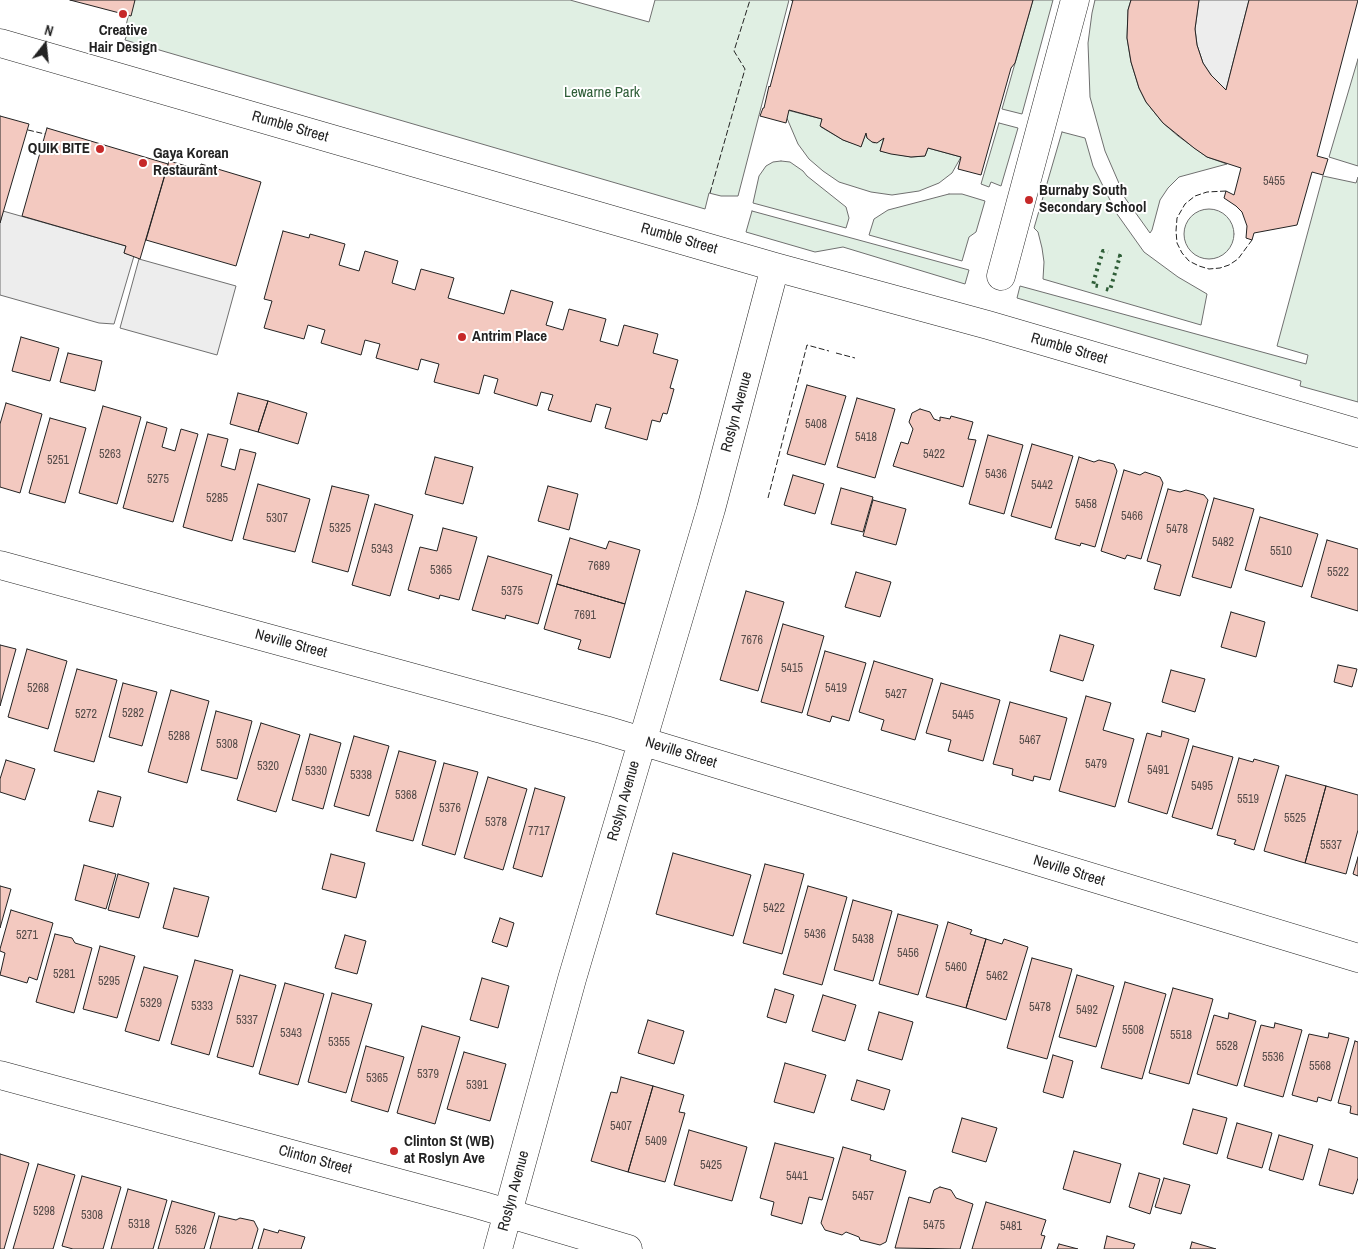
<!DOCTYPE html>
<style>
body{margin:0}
#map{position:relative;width:1358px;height:1249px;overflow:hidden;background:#fff;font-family:"Archivo Narrow",sans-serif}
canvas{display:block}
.north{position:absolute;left:20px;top:20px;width:50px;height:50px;-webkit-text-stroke:4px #fff;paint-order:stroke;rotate:16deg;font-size:14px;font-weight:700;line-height:20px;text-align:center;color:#222}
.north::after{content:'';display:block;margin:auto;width:18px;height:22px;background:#222;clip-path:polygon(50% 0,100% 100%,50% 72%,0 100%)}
</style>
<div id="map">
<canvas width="1358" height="1249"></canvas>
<div class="north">N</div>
</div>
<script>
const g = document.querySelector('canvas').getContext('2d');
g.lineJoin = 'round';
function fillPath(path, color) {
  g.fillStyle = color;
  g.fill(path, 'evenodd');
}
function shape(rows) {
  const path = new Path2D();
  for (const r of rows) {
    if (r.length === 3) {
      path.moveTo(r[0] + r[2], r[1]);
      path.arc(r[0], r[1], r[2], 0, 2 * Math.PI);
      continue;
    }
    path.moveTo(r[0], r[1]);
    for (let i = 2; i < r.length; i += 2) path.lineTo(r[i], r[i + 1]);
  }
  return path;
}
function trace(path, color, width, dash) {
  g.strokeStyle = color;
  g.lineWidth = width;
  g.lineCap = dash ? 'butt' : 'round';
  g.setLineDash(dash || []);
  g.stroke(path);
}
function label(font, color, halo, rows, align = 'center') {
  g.font = font + ' "Archivo Narrow",sans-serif';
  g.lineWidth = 4;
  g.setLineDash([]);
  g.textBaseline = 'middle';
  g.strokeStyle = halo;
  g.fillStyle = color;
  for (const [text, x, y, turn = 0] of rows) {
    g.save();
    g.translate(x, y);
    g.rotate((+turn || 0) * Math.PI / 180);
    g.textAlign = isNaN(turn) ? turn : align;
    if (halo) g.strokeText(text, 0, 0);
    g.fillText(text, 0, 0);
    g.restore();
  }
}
const green = shape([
 [132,0,570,0,649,22,655,0,789,0,738,196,721,196,709,193,705,209,125,40,128,31,125,30,132,0],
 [1033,0,1053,0,1022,114,1002,109,1033,0],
 [1095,0,1131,0,1128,10,1127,38,1131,62,1139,88,1146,102,1163,123,1178,136,1207,157,1227,164,1179,177,1168,188,1160,200,1152,230,1150,233,1125,198,1118,181,1105,151,1090,97,1088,43,1092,13,1095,0],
 [1358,59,1358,166,1329,157,1358,59],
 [783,109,822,119,821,127,843,140,861,146,866,133,867,138,874,143,884,138,880,151,911,157,925,156,928,148,961,157,952,173,939,183,919,191,892,195,871,192,839,182,823,171,809,159,798,144,783,109],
 [999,123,1018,128,1001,186,991,182,989,187,981,184,999,123],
 [1062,132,1085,138,1093,166,1117,214,1144,252,1178,277,1207,294,1201,325,1043,279,1044,262,1042,248,1038,232,1034,228,1062,132],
 [781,161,790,162,803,171,807,176,846,207,849,218,846,228,753,203,759,176,766,166,773,162,781,161],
 [1323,176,1356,183,1358,177,1358,402,1300,386,1301,381,1017,298,1020,286,1306,364,1308,355,1277,346,1323,176],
 [949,194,962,194,985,201,976,232,969,237,962,261,869,235,874,219,888,210,949,194],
 [1209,234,25],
 [752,211,969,270,965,284,843,247,815,252,746,232,752,211]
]);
fillPath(green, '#e0efe3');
trace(green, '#6f6f6f', 1);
const parking = shape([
 [1199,0,1249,0,1226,90,1211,75,1203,63,1197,45,1195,29,1199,0],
 [3,211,126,246,124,253,134,256,114,324,99,323,0,295,0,223,3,211],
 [139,259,236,286,217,355,120,328,139,259]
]);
fillPath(parking, '#ededed');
trace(parking, '#6f6f6f', 1);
const building = shape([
 [70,0,135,0,131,16,70,0],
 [791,0,1033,0,1015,63,1011,68,981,175,958,169,961,157,928,148,925,156,911,157,891,154,880,151,884,138,877,143,872,142,867,138,866,133,861,147,859,146,843,140,820,126,822,119,789,110,786,123,760,116,763,108,764,108,769,86,770,87,793,0,791,0],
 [1131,0,1199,0,1195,29,1197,45,1203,63,1211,75,1226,90,1249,0,1358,0,1317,156,1328,159,1323,175,1312,172,1297,225,1254,233,1252,240,1246,238,1247,226,1242,212,1236,206,1224,198,1226,191,1234,195,1241,168,1207,157,1194,148,1163,123,1146,102,1139,88,1131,62,1127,38,1128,10,1131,0],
 [0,116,29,124,0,223,0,116],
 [47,128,168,164,140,259,124,253,126,246,22,216,47,128],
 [169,161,200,170,201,164,261,182,236,266,146,240,169,161],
 [283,231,309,238,310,234,345,244,339,265,359,271,365,251,398,261,392,283,415,290,421,269,454,278,448,298,504,314,511,290,553,302,546,325,563,330,569,309,606,319,600,341,618,346,624,325,658,334,653,353,678,360,670,388,674,389,667,414,663,413,660,422,652,420,647,440,605,428,611,408,596,404,591,422,548,410,553,395,541,392,537,406,494,393,498,379,484,375,479,394,434,382,439,364,421,359,418,370,376,358,380,344,365,340,361,355,321,343,325,330,308,325,304,339,264,328,272,301,264,299,283,231],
 [21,337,59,348,50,381,12,371,21,337],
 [68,353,102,361,95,391,60,382,68,353],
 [807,385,846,396,825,465,787,454,807,385],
 [238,393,268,401,258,432,230,424,238,393],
 [857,398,895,409,875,478,837,467,857,398],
 [268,401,307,413,298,444,258,432,268,401],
 [6,403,42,414,20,493,0,487,0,424,6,403],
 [103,406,141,417,117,504,79,493,103,406],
 [920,409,930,412,934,419,940,421,940,417,950,419,951,416,973,422,968,439,976,440,963,487,893,466,901,442,908,444,913,429,909,422,912,413,920,409],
 [50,418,86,428,65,503,29,493,50,418],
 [147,422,167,428,162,447,175,451,181,429,198,434,173,522,123,508,147,422],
 [208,434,228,439,221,466,235,470,240,449,256,453,232,541,183,527,208,434],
 [988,435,1023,445,1004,514,969,504,988,435],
 [1032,444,1073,456,1051,528,1011,516,1032,444],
 [435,457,473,467,463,504,425,494,435,457],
 [1079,457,1094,462,1099,460,1114,464,1117,471,1095,547,1081,543,1080,546,1055,539,1079,457],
 [1124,470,1140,475,1145,472,1160,477,1163,483,1141,559,1127,555,1125,559,1101,551,1124,470],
 [793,475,824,484,815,514,784,505,793,475],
 [258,484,310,499,295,552,243,539,258,484],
 [332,486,369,495,348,572,312,562,332,486],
 [548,486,578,494,569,530,538,521,548,486],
 [841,488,873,497,863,532,831,524,841,488],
 [1168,489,1180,492,1186,490,1204,495,1208,500,1180,596,1154,589,1161,565,1147,561,1168,489],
 [1214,498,1254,509,1231,588,1192,577,1214,498],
 [873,500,906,509,896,545,863,536,873,500],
 [375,504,413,515,390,596,352,585,375,504],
 [1260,517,1318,534,1302,587,1245,570,1260,517],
 [443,528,477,537,459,600,440,595,439,599,408,590,420,547,437,551,443,528],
 [570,538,606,549,609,541,640,550,625,604,557,584,570,538],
 [1327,540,1358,549,1358,611,1311,597,1327,540],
 [488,556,552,575,538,624,506,615,505,619,472,610,488,556],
 [856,572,891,582,880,617,845,607,856,572],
 [557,584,625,604,610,658,578,649,581,640,544,629,557,584],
 [746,591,784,602,758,691,720,680,746,591],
 [1231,612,1265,622,1256,657,1221,647,1231,612],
 [783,624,824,636,802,713,761,702,783,624],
 [1060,635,1094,645,1083,681,1050,671,1060,635],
 [0,645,16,649,0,706,0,645],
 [27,649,67,661,48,729,8,717,27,649],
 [825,651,866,663,849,721,832,716,830,722,807,715,825,651],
 [874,661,933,679,915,740,881,730,884,720,859,712,874,661],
 [1338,665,1357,669,1352,687,1334,682,1338,665],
 [77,669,117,680,94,762,54,751,77,669],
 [1171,670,1205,679,1195,712,1162,702,1171,670],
 [123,683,157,692,142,746,109,737,123,683],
 [941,683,1000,700,983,761,948,751,951,740,926,733,941,683],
 [171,690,209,701,187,783,148,772,171,690],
 [1086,696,1111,703,1103,730,1134,739,1115,807,1059,791,1086,696],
 [1010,702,1067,718,1050,780,1034,776,1033,781,1012,775,1013,769,993,764,1010,702],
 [216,711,252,721,237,779,201,770,216,711],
 [261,723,300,735,276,812,237,800,261,723],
 [1162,731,1189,739,1167,814,1128,802,1147,733,1161,737,1162,731],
 [310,734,341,743,323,809,292,800,310,734],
 [354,736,389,746,369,816,334,806,354,736],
 [1193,746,1233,757,1212,829,1172,817,1193,746],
 [399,751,436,761,413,841,376,831,399,751],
 [1239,758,1253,762,1254,759,1279,766,1254,850,1234,844,1236,840,1217,835,1239,758],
 [6,760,35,769,25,800,0,792,0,779,6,760],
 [444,763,478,772,455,855,422,845,444,763],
 [1286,775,1326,786,1305,863,1264,851,1286,775],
 [488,777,527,789,503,870,464,858,488,777],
 [1326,786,1358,795,1358,830,1346,874,1305,863,1326,786],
 [535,788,565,797,542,877,513,868,535,788],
 [98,791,121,797,113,827,89,821,98,791],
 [673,853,751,875,733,936,656,914,673,853],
 [331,854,365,863,356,898,322,889,331,854],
 [1358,857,1358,876,1353,874,1358,857],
 [765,864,804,874,782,954,743,943,765,864],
 [84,865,116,874,106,909,75,900,84,865],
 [118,874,149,883,139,918,108,910,118,874],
 [0,886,11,889,0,928,0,886],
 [808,886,847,897,822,985,783,974,808,886],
 [174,888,209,897,198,937,163,928,174,888],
 [853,900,892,911,873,981,834,970,853,900],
 [11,910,53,923,37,980,29,977,27,983,0,975,5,953,0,951,0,949,11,910],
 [898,914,938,925,918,995,879,984,898,914],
 [500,918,514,923,507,947,492,942,500,918],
 [948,922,972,930,970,934,986,939,966,1008,926,997,948,922],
 [55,934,72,938,75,943,92,948,74,1013,36,1002,55,934],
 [345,935,366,941,357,974,335,968,345,935],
 [986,939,1002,944,1004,939,1028,947,1006,1020,966,1008,986,939],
 [100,946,135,956,117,1018,83,1009,100,946],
 [1032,958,1072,969,1047,1059,1007,1048,1032,958],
 [195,960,233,970,209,1055,171,1044,195,960],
 [144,967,178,976,159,1041,125,1031,144,967],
 [240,975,276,985,253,1067,217,1057,240,975],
 [1077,975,1114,986,1096,1047,1059,1037,1077,975],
 [482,978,509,986,498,1028,470,1020,482,978],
 [1125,982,1166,994,1142,1079,1101,1068,1125,982],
 [285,983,324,994,298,1085,259,1074,285,983],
 [1173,988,1213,999,1189,1084,1149,1073,1173,988],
 [775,989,794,995,786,1023,767,1017,775,989],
 [332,993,372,1004,346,1093,308,1082,332,993],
 [823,995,856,1005,845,1041,812,1031,823,995],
 [879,1012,913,1022,902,1060,868,1050,879,1012],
 [1229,1013,1256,1021,1237,1086,1197,1074,1214,1015,1228,1019,1229,1013],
 [648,1020,684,1031,674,1064,638,1053,648,1020],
 [1275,1023,1302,1030,1283,1097,1244,1086,1261,1025,1274,1028,1275,1023],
 [422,1026,460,1037,435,1124,397,1113,422,1026],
 [1329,1033,1349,1038,1331,1101,1318,1097,1317,1102,1292,1095,1309,1034,1328,1038,1329,1033],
 [1355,1041,1358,1042,1358,1115,1350,1113,1351,1106,1338,1103,1355,1041],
 [366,1046,404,1057,388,1112,351,1101,366,1046],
 [464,1052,506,1064,490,1121,447,1109,464,1052],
 [1053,1055,1073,1061,1063,1098,1043,1092,1053,1055],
 [785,1063,826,1075,814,1113,774,1102,785,1063],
 [621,1077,653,1086,628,1172,591,1161,611,1092,617,1093,621,1077],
 [857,1080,890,1090,884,1110,851,1100,857,1080],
 [653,1086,684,1095,679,1112,685,1113,665,1182,628,1172,653,1086],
 [1193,1109,1227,1118,1217,1154,1183,1144,1193,1109],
 [962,1118,997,1128,986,1162,952,1152,962,1118],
 [1237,1123,1272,1133,1262,1168,1227,1158,1237,1123],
 [689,1130,747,1147,732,1201,674,1185,689,1130],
 [1279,1135,1313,1145,1303,1180,1269,1170,1279,1135],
 [775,1143,834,1158,822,1200,809,1197,802,1224,771,1215,774,1202,760,1198,775,1143],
 [843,1147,871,1155,870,1160,906,1171,886,1242,880,1245,860,1240,859,1237,846,1232,842,1235,825,1230,821,1223,843,1147],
 [1329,1149,1358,1158,1358,1178,1353,1194,1319,1185,1329,1149],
 [1074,1151,1121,1164,1110,1203,1063,1189,1074,1151],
 [0,1154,29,1163,4,1249,0,1249,0,1154],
 [38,1164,75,1175,53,1249,13,1249,38,1164],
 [1139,1173,1160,1179,1150,1214,1129,1207,1139,1173],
 [82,1176,121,1187,103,1249,73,1249,62,1246,82,1176],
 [1164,1178,1190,1185,1181,1214,1155,1207,1164,1178],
 [940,1187,951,1190,956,1198,973,1204,960,1249,895,1248,909,1197,930,1203,934,1190,940,1187],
 [128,1189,167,1200,153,1249,111,1249,128,1189],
 [172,1201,215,1213,204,1249,158,1249,172,1201],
 [986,1202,1046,1220,1041,1235,1045,1236,1041,1249,972,1249,986,1202],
 [219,1216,236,1220,240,1218,254,1221,258,1229,252,1249,210,1249,219,1216],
 [264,1229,278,1233,279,1230,305,1237,301,1249,258,1249,264,1229],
 [1107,1236,1135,1244,1133,1249,1104,1249,1107,1236],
 [1192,1242,1216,1249,1190,1249,1192,1242],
 [1059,1244,1078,1249,1057,1249,1059,1244]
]);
fillPath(building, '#f3c9c0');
trace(building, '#222', 1);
const minor = shape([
 [0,43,775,267,988,325,1358,433],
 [1001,276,1075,0],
 [0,565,605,730,1358,958],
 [0,1075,480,1205,628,1249],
 [498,1249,572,979,711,509,775,267]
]);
trace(minor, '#222', 29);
trace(minor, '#fff', 28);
trace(shape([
 [1098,286,1093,285,1096,273,1103,251,1108,252],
 [1106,289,1110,290,1120,256,1116,255]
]), '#2f5e38', 4, [2.5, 4]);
trace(shape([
 [28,130,45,134],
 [1226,191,1207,192,1195,196,1185,204,1177,218,1176,231,1177,243,1182,253,1189,261,1199,266,1209,269,1220,268,1229,265,1238,259,1252,240],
 [710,193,745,69,734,51,750,0],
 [836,353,855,358],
 [768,498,807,345,829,351]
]), '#222', 1, [6, 2.5]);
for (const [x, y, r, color] of [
 [123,14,5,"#c62828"],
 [100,149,5,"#c62828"],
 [143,163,5,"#c62828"],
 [1029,200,5,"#c62828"],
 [462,337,5,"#c62828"],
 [394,1151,5,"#c62828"]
]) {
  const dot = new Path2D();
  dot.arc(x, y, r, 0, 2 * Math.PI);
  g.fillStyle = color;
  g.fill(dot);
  trace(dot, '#fff', 2);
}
label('12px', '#564c4a', null, [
 ["5455",1274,182],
 ["5408",816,425],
 ["5418",866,438],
 ["5263",110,455],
 ["5422",934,455],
 ["5251",58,461],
 ["5436",996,475],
 ["5275",158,480],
 ["5442",1042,486],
 ["5285",217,499],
 ["5458",1086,505],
 ["5466",1132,517],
 ["5307",277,519],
 ["5325",340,529],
 ["5478",1177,530],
 ["5482",1223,543],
 ["5343",382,550],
 ["5510",1281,552],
 ["7689",599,567],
 ["5365",441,571],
 ["5522",1338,573],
 ["5375",512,592],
 ["7691",585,616],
 ["7676",752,641],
 ["5415",792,669],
 ["5268",38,689],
 ["5419",836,689],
 ["5427",896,695],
 ["5282",133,714],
 ["5272",86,715],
 ["5445",963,716],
 ["5288",179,737],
 ["5467",1030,741],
 ["5308",227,745],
 ["5479",1096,765],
 ["5320",268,767],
 ["5491",1158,771],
 ["5330",316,772],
 ["5338",361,776],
 ["5495",1202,787],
 ["5368",406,796],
 ["5519",1248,800],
 ["5376",450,809],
 ["5525",1295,819],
 ["5378",496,823],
 ["7717",539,832],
 ["5537",1331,846],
 ["5422",774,909],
 ["5436",815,935],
 ["5271",27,936],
 ["5438",863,940],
 ["5456",908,954],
 ["5460",956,968],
 ["5281",64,975],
 ["5462",997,977],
 ["5295",109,982],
 ["5329",151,1004],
 ["5333",202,1007],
 ["5478",1040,1008],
 ["5492",1087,1011],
 ["5337",247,1021],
 ["5508",1133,1031],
 ["5343",291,1034],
 ["5518",1181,1036],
 ["5355",339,1043],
 ["5528",1227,1047],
 ["5536",1273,1058],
 ["5568",1320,1067],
 ["5379",428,1075],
 ["5365",377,1079],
 ["5391",477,1086],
 ["5407",621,1127],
 ["5409",656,1142],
 ["5425",711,1166],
 ["5441",797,1177],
 ["5457",863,1197],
 ["5298",44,1212],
 ["5308",92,1216],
 ["5318",139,1225],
 ["5475",934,1226],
 ["5481",1011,1227],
 ["5326",186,1231]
]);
label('bold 15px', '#222', '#fff', [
 ["Creative",123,31,"center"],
 ["Hair Design",123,48,"center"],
 ["QUIK BITE",90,149,"right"],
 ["Gaya Korean",153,154],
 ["Restaurant",153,171],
 ["Burnaby South",1039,191],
 ["Secondary School",1039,208],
 ["Antrim Place",472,337],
 ["Clinton St (WB)",404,1142],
 ["at Roslyn Ave",404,1159]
], 'left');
label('15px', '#2f5e38', '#fff', [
 ["Lewarne Park",602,93]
]);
label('15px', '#222', '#fff', [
 ["Rumble Street",290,127,16],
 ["Rumble Street",679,239,16],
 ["Rumble Street",1069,349,16],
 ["Roslyn Avenue",737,412,-75],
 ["Neville Street",291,644,15],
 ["Neville Street",681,753,17],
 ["Roslyn Avenue",624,801,-74],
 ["Neville Street",1069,871,17],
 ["Clinton Street",315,1160,15],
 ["Roslyn Avenue",514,1191,-75]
]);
</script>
